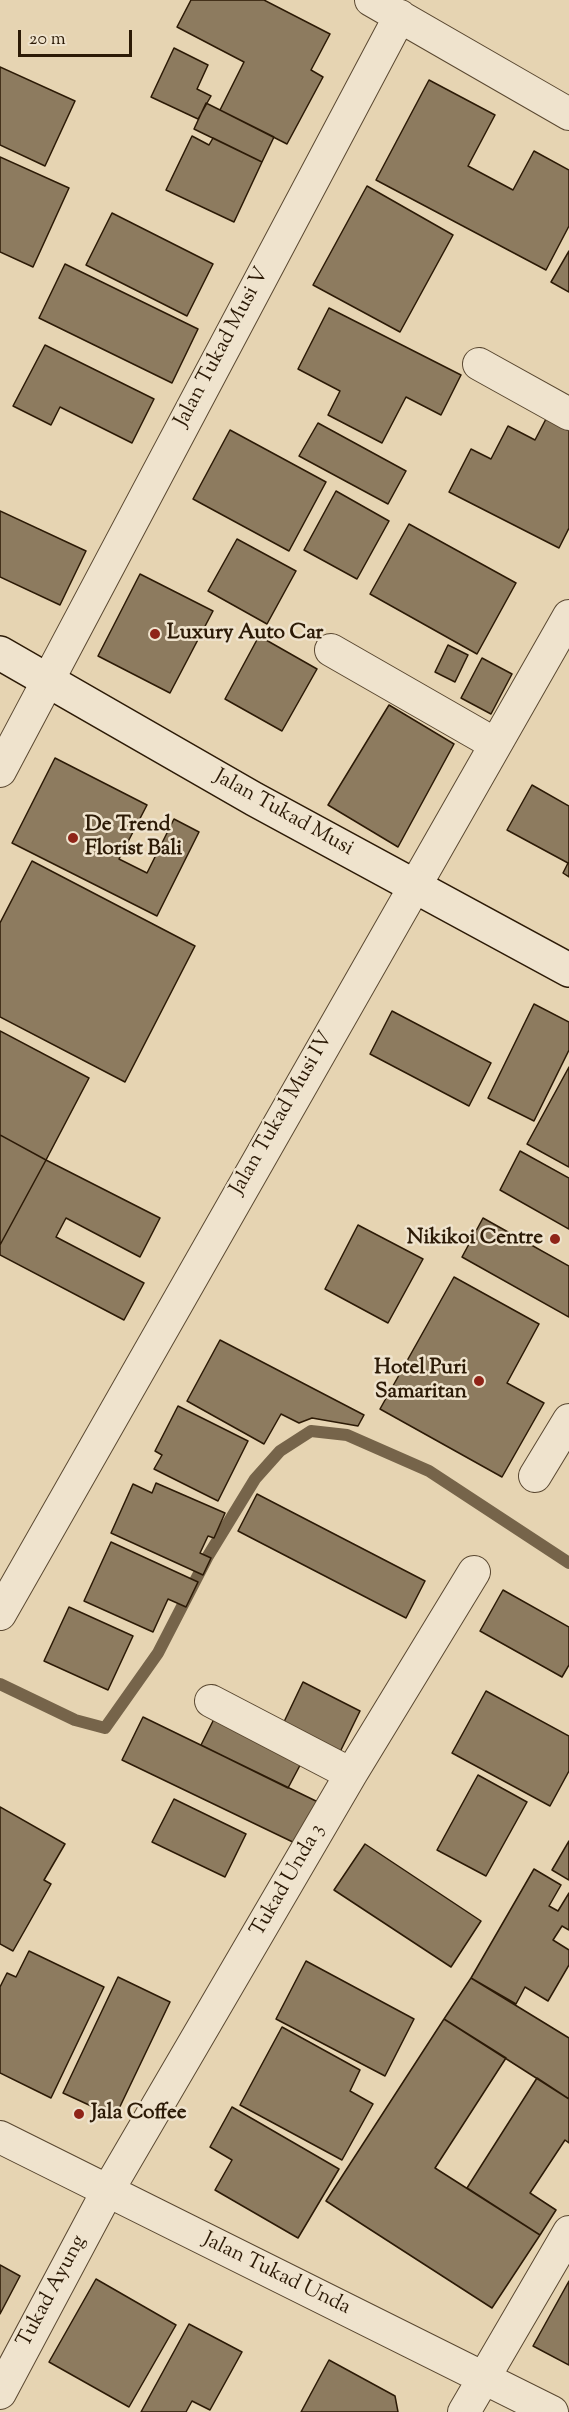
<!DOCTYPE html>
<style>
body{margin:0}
#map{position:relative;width:569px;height:2412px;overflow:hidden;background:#e6d4b2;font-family:"Sorts Mill Goudy",serif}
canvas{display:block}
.scale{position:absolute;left:18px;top:30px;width:114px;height:27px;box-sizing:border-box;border:3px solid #2c1a06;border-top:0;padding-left:8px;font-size:18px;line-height:21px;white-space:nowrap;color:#2c1a06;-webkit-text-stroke:4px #efe3cd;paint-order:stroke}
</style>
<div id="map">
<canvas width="569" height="2412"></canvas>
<div class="scale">20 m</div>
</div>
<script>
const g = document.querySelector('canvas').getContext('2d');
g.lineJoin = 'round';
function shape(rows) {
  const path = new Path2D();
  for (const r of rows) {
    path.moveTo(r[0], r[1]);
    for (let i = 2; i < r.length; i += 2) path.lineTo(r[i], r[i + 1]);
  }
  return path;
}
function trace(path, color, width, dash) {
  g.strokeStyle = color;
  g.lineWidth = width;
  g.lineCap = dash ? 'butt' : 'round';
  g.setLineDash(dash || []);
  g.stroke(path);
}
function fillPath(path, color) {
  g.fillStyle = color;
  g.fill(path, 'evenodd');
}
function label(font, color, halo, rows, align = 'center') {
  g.font = font + ' "Sorts Mill Goudy",serif';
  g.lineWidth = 5;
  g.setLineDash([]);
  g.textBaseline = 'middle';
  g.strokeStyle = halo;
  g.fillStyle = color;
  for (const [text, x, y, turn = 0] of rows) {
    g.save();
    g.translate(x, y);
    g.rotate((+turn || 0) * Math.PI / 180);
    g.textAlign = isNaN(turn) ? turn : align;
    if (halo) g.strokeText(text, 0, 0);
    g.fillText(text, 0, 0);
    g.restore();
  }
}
trace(shape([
 [0,1684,75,1720,105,1728,158,1653,208,1556,255,1479,280,1451,311,1431,347,1435,429,1471,569,1563]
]), '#76644a', 12);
const building = shape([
 [191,0,264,0,330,34,311,70,323,77,287,144,220,110,244,62,177,27,191,0],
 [174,48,208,65,197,89,211,96,198,119,151,97,174,48],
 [0,67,75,101,45,166,0,145,0,67],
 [429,80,495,115,468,166,513,190,534,151,569,170,569,226,546,270,376,180,429,80],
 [206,103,274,137,262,162,194,129,206,103],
 [192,136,209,145,213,138,262,162,234,222,166,190,192,136],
 [0,157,69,188,33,267,0,252,0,157],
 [367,186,453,235,400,332,313,285,367,186],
 [112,213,213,264,187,316,86,265,112,213],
 [569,251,569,292,551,282,569,251],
 [65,264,198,329,172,383,39,318,65,264],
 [329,308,461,375,441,415,406,397,382,443,328,415,340,391,298,369,329,308],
 [45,345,154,399,132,443,60,407,51,425,13,406,45,345],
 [547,417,569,429,569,528,559,548,449,492,471,449,491,459,508,426,535,440,547,417],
 [318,423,406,471,388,504,299,456,318,423],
 [230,430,326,482,289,551,193,499,230,430],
 [336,491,389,521,357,579,304,550,336,491],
 [0,511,86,551,60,605,0,577,0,511],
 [409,524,516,583,477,654,370,594,409,524],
 [237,539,296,571,267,624,208,591,237,539],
 [140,574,213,611,170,693,98,656,140,574],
 [259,636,317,669,282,731,225,699,259,636],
 [448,645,468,655,455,682,435,672,448,645],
 [482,658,512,674,491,714,461,698,482,658],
 [389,705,454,744,398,847,328,805,389,705],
 [55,758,147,805,119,859,147,873,174,819,199,832,157,916,12,843,55,758],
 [532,785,569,806,569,877,563,873,568,863,507,830,532,785],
 [32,861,195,946,125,1082,0,1017,0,923,32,861],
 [534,1004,569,1022,569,1050,534,1121,488,1098,534,1004],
 [392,1011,491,1063,469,1106,370,1054,392,1011],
 [0,1031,89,1078,46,1160,0,1135,0,1031],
 [569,1067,569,1167,527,1144,569,1067],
 [0,1135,46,1160,0,1245,0,1135],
 [520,1151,569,1178,569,1229,500,1190,520,1151],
 [46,1160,160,1218,140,1257,66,1218,56,1237,144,1283,124,1320,0,1255,0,1245,46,1160],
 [483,1218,569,1266,569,1317,462,1257,483,1218],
 [358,1225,423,1259,388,1323,325,1289,358,1225],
 [454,1277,539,1324,507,1383,544,1403,502,1477,380,1409,454,1277],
 [220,1340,364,1415,358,1426,312,1418,299,1423,281,1414,264,1444,187,1401,220,1340],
 [178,1406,248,1441,218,1501,154,1469,162,1455,155,1451,178,1406],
 [156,1483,225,1513,214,1538,208,1536,200,1553,211,1558,203,1575,111,1533,133,1484,152,1493,156,1483],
 [257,1494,425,1581,406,1618,238,1531,257,1494],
 [111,1542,198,1582,186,1607,168,1599,153,1632,84,1601,111,1542],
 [503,1590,569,1627,569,1665,562,1677,480,1631,503,1590],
 [69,1607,133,1636,108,1690,44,1661,69,1607],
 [303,1682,360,1711,340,1752,283,1724,303,1682],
 [486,1691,569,1736,569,1771,550,1806,452,1753,486,1691],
 [218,1711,306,1754,288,1788,201,1745,218,1711],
 [143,1717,320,1803,299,1845,122,1760,143,1717],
 [478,1775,527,1802,486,1876,437,1850,478,1775],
 [174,1799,246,1834,225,1877,152,1842,174,1799],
 [0,1807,65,1844,44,1880,51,1884,13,1951,0,1944,0,1807],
 [569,1841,569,1880,552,1870,569,1841],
 [365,1844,481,1921,451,1967,334,1890,365,1844],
 [534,1869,561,1885,549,1906,558,1911,569,1893,569,1930,562,1926,553,1940,569,1950,569,1965,548,2001,525,1987,516,2004,471,1978,534,1869],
 [29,1951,104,1987,51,2098,0,2073,0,1987,7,1973,16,1977,29,1951],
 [306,1961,414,2019,385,2076,276,2019,306,1961],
 [118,1977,170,2002,115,2117,63,2093,118,1977],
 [471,1978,569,2038,569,2099,444,2019,471,1978],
 [444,2019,506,2058,435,2168,540,2235,492,2308,326,2201,444,2019],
 [282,2027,360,2070,350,2091,373,2104,342,2160,240,2105,282,2027],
 [537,2078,569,2099,569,2143,565,2140,530,2193,556,2210,540,2235,467,2188,537,2078],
 [232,2107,339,2169,298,2238,215,2190,232,2160,210,2147,232,2107],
 [0,2265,20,2276,0,2314,0,2265],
 [96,2279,176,2325,129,2407,49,2362,96,2279],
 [569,2281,569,2365,533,2346,569,2281],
 [189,2324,242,2352,210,2410,192,2401,186,2412,141,2412,189,2324],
 [329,2360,395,2396,398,2412,301,2412,329,2360]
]);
fillPath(building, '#8d7b5f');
trace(building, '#2c1a06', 1.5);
const street = shape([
 [371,0,569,114],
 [479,364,569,414],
 [331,650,495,744],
 [0,771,400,16],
 [535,1476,569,1420],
 [0,1614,569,616],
 [211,1701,351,1774],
 [0,2137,552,2412],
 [0,2393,107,2192,351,1774,474,1572],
 [464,2412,569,2232]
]);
const secondary = shape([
 [0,653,254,799,569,970]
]);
trace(street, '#5a4831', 34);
trace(secondary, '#2c1a06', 36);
trace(street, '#efe3cd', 32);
trace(secondary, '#efe3cd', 33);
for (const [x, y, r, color] of [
 [155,634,6,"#8f2418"],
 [73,838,6,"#8f2418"],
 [555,1239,6,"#8f2418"],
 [479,1381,6,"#8f2418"],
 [79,2114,6,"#8f2418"]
]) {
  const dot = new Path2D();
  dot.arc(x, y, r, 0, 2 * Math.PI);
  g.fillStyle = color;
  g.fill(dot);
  trace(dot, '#efe3cd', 2);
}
label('21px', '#2c1a06', '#efe3cd', [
 ["Jalan Tukad Musi V",223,348,-62],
 ["Jalan Tukad Musi",283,814,29],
 ["Jalan Tukad Musi IV",283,1114,-60],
 ["Tukad Unda 3",289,1881,-60],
 ["Jalan Tukad Unda",276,2275,26],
 ["Tukad Ayung",53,2292,-62]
]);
label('bold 21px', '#2c1a06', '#efe3cd', [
 ["Luxury Auto Car",167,634],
 ["De Trend",85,826],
 ["Florist Bali",85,850],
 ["Nikikoi Centre",543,1239,"right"],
 ["Hotel Puri",467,1369,"right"],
 ["Samaritan",467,1393,"right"],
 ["Jala Coffee",91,2114]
], 'left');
</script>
